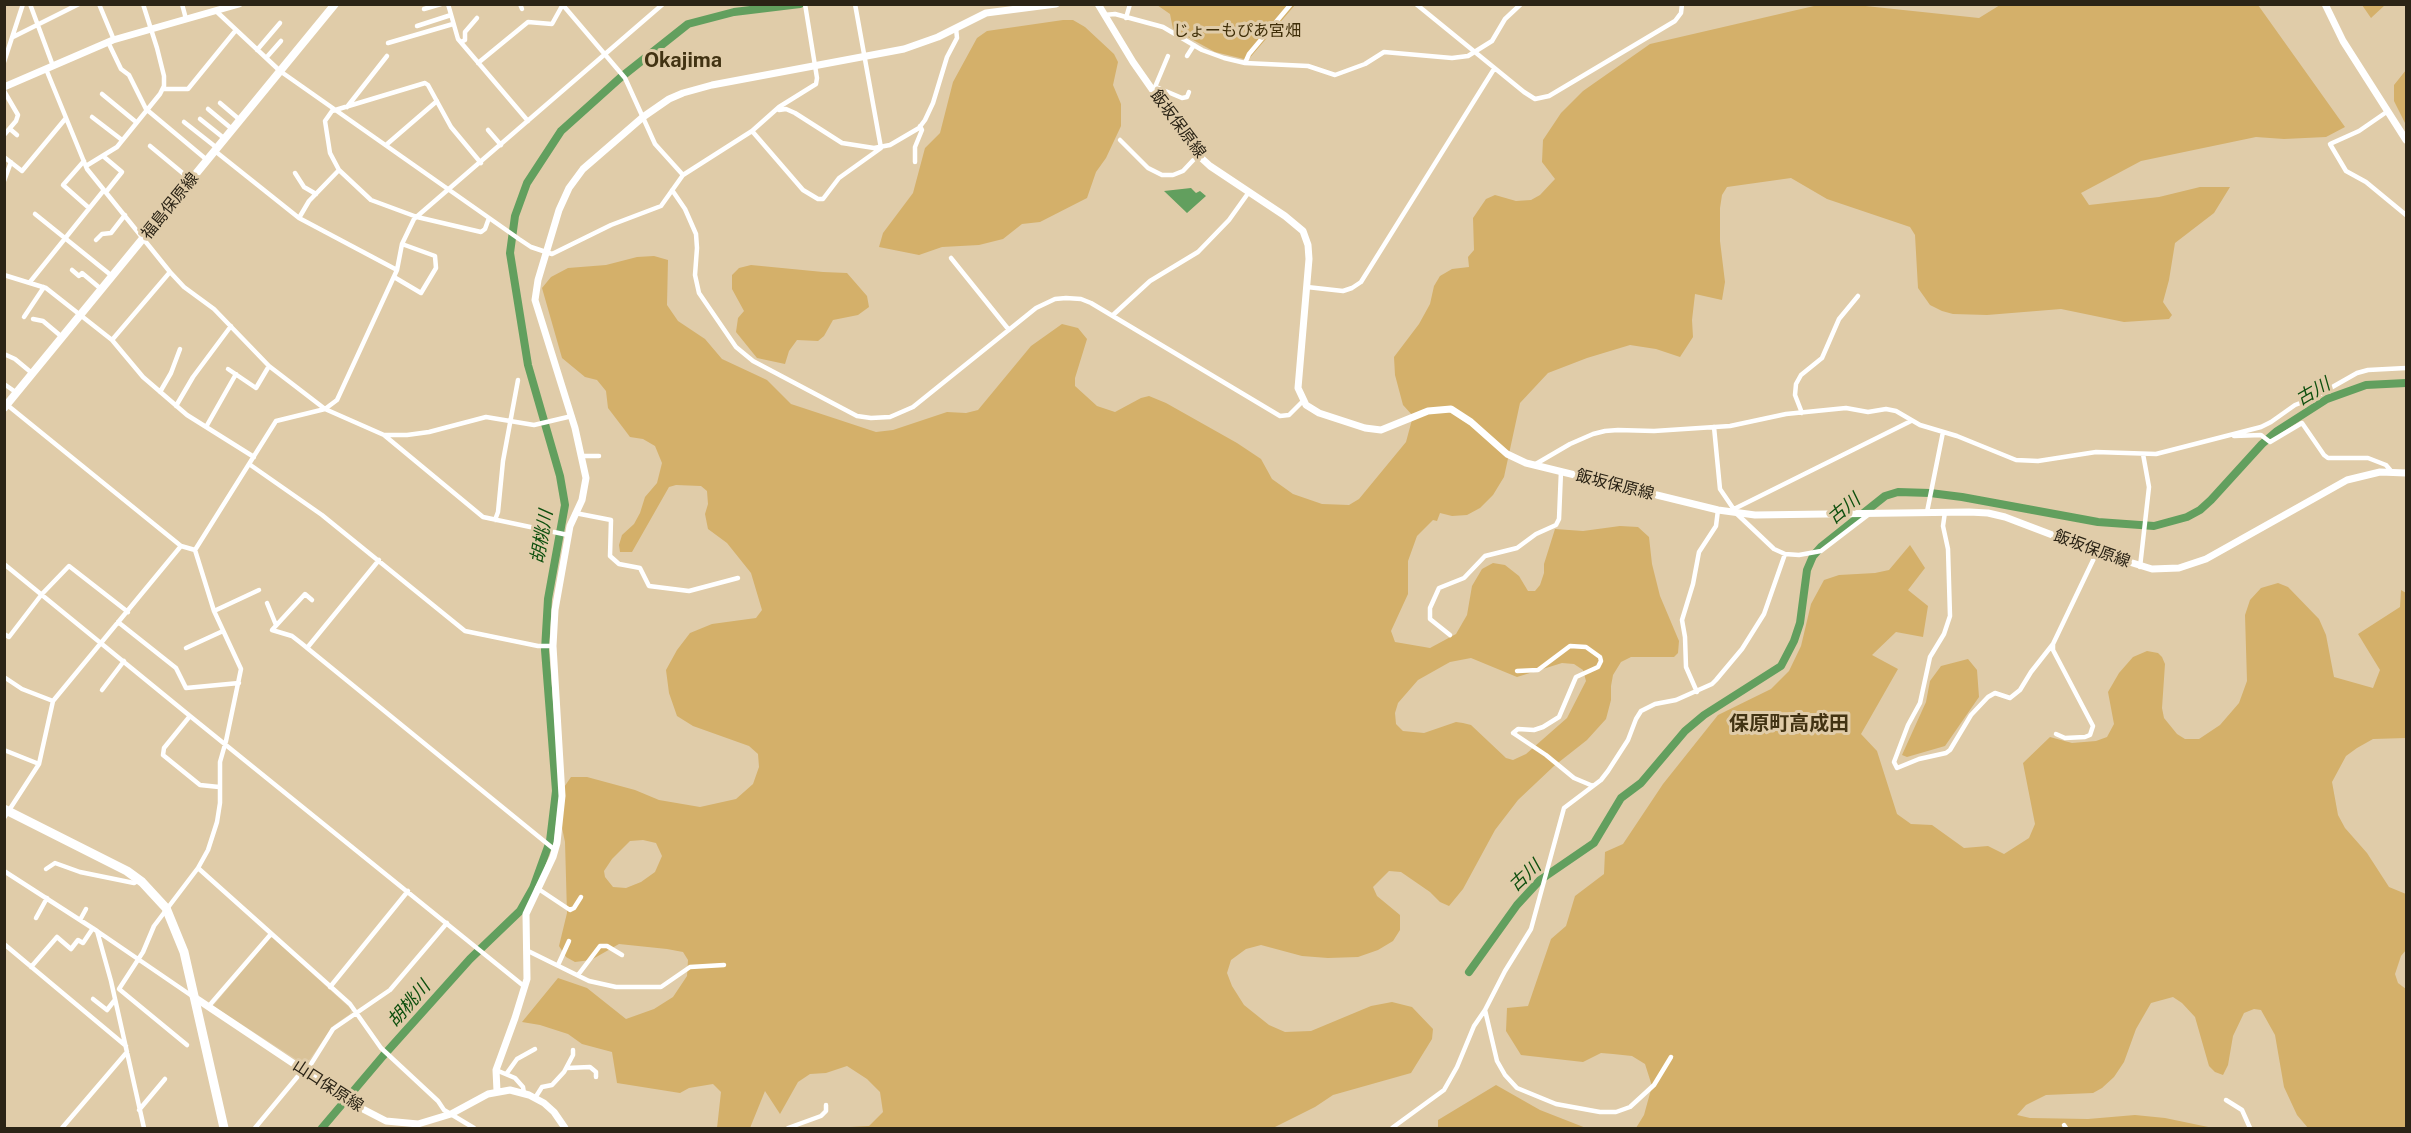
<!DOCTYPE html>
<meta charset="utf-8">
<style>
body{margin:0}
#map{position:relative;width:2411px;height:1133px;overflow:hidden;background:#e0cca9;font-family:"Public Sans",sans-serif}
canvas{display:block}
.frame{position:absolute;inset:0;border:6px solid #2b2416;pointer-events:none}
</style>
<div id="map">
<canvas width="2411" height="1133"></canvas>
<div class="frame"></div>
</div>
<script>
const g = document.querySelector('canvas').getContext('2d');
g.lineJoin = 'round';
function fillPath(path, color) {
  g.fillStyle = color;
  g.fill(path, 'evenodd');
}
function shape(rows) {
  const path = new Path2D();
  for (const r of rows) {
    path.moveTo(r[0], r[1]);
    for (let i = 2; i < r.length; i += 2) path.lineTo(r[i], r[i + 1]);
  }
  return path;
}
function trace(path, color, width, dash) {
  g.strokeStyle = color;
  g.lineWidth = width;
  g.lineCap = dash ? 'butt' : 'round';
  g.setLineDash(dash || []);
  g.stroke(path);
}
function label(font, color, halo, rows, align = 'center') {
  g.font = font + ' "Public Sans","Noto Sans JP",sans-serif';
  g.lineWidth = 6;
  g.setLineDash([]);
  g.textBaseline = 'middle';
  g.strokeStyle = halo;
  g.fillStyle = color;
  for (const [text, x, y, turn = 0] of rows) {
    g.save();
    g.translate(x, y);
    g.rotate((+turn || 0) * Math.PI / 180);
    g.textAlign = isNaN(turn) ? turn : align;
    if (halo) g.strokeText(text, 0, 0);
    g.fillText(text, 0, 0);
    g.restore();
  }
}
fillPath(shape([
 [270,938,273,938,351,1009,350,1014,334,1025,307,1063,302,1063,213,1006]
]), '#d9c298');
fillPath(shape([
 [1157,5,1295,5,1248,60,1215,52,1173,29,1170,14],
 [1856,5,1979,18,2000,5,2258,5,2345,127,2326,137,2284,139,2256,137,2141,161,2081,193,2089,205,2159,197,2200,187,2230,187,2214,213,2175,243,2169,280,2163,302,2172,315,2169,319,2124,322,2061,309,1987,315,1953,314,1942,311,1930,305,1918,288,1915,235,1910,227,1827,199,1791,178,1727,187,1722,195,1720,208,1720,241,1725,282,1722,300,1695,294,1692,320,1693,337,1680,357,1656,349,1630,345,1587,358,1548,373,1520,403,1504,477,1493,495,1480,508,1467,515,1452,516,1440,513,1437,521,1433,520,1417,536,1408,561,1408,594,1391,631,1395,642,1430,648,1456,634,1467,615,1472,586,1482,569,1493,563,1505,565,1519,576,1528,591,1535,591,1540,585,1544,573,1544,564,1555,529,1583,531,1620,526,1638,527,1649,537,1652,564,1660,596,1679,641,1678,653,1674,657,1631,657,1621,662,1613,675,1611,686,1611,700,1606,719,1587,740,1554,766,1518,800,1495,830,1463,889,1449,906,1440,902,1430,892,1401,872,1389,871,1373,887,1377,896,1400,915,1400,930,1393,941,1378,950,1358,957,1328,958,1302,956,1261,945,1246,949,1231,960,1227,973,1232,986,1244,1005,1269,1025,1285,1032,1311,1031,1371,1006,1392,1002,1412,1007,1433,1029,1432,1039,1411,1073,1333,1095,1315,1107,1273,1128,832,1128,869,1126,883,1112,880,1092,867,1079,847,1066,826,1073,810,1074,798,1082,780,1114,765,1091,750,1128,717,1128,721,1092,713,1084,689,1088,680,1093,617,1083,612,1052,582,1044,568,1034,540,1025,522,1022,558,978,587,988,626,1019,654,1009,673,997,687,976,688,960,683,952,667,949,619,944,591,960,575,962,566,957,559,946,567,913,565,842,556,799,571,777,587,777,635,790,659,800,700,807,736,799,753,784,759,767,758,754,749,746,693,726,677,716,669,693,666,670,677,650,690,633,712,624,756,618,762,610,751,573,727,543,708,529,705,514,708,504,707,491,701,486,676,485,669,487,632,552,620,552,619,545,622,535,634,524,640,513,645,497,657,483,662,463,655,446,643,439,630,437,624,429,608,408,606,391,597,380,585,377,562,358,542,288,551,277,568,268,606,265,637,257,654,256,668,260,667,305,678,321,705,339,722,359,767,380,791,404,876,432,893,430,947,412,966,413,978,410,1031,346,1062,324,1078,328,1087,339,1075,378,1075,386,1097,406,1115,412,1141,398,1149,396,1166,403,1237,443,1261,459,1272,479,1293,494,1322,504,1349,505,1359,499,1406,442,1413,416,1403,405,1395,375,1394,357,1419,324,1430,304,1434,286,1440,276,1452,269,1469,267,1468,257,1474,250,1473,218,1486,199,1495,195,1516,201,1531,200,1540,195,1555,179,1542,162,1543,140,1561,113,1583,91,1650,44,1814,6],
 [1471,658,1517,677,1562,663,1574,664,1583,670,1586,681,1567,718,1526,754,1513,760,1506,758,1471,725,1463,723,1456,722,1424,733,1403,731,1396,724,1395,713,1398,703,1418,680,1450,662],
 [643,840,656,843,662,856,655,872,641,882,626,888,613,887,605,877,604,871,612,859,630,841],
 [2362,5,2385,5,2371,18],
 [1063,20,1073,20,1085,27,1114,54,1118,62,1113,85,1121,104,1121,126,1106,158,1096,172,1087,198,1040,222,1022,224,1003,239,979,245,942,247,919,255,879,247,883,233,913,193,925,148,940,133,953,82,977,38,987,31],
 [2406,70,2406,125,2394,101,2394,85],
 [751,265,823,272,847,273,867,296,869,307,858,315,833,320,824,336,818,341,797,340,789,351,785,364,757,358,736,332,738,318,744,311,732,289,732,275,739,268],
 [1910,545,1925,568,1908,590,1928,606,1923,637,1896,632,1872,655,1898,669,1861,734,1877,751,1897,814,1911,824,1932,825,1964,848,1988,846,2004,854,2029,838,2035,824,2023,763,2050,737,2072,743,2096,741,2107,737,2114,724,2108,692,2119,673,2133,657,2147,651,2158,653,2162,657,2165,664,2162,708,2164,718,2177,734,2185,739,2199,739,2220,725,2239,703,2247,681,2245,615,2250,600,2261,588,2278,583,2288,587,2319,619,2326,635,2334,677,2373,688,2380,670,2358,634,2400,607,2401,590,2406,593,2406,738,2373,739,2357,748,2346,756,2332,782,2338,815,2345,828,2367,853,2389,887,2406,894,2406,950,2401,956,2395,974,2398,983,2406,989,2406,1128,2308,1128,2297,1115,2284,1087,2275,1035,2261,1010,2254,1009,2244,1013,2233,1036,2228,1065,2223,1075,2215,1072,2209,1066,2195,1017,2182,1003,2173,997,2151,1003,2136,1029,2124,1062,2114,1077,2102,1088,2093,1093,2046,1095,2026,1105,2017,1115,2030,1118,2088,1119,2135,1115,2165,1118,2213,1128,1636,1128,1644,1115,1652,1086,1645,1064,1632,1056,1613,1054,1601,1053,1583,1062,1521,1055,1506,1031,1507,1008,1528,1006,1551,939,1566,926,1575,896,1604,874,1605,852,1623,844,1663,784,1718,715,1771,689,1789,671,1801,646,1811,604,1824,580,1839,575,1875,573,1889,570],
 [1968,659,1977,670,1979,697,1945,746,1907,757,1902,755,1926,702,1930,681,1941,666],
 [1496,1085,1540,1110,1586,1128,1438,1128,1438,1120]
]), '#d4b06a');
fillPath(shape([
 [1191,188,1196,193,1200,191,1206,196,1187,213,1164,191]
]), '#629f5e');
trace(shape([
 [1469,972,1517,905,1540,880,1594,843,1621,798,1641,783,1685,731,1704,715,1781,666,1794,641,1800,623,1807,570,1813,556,1821,547,1885,496,1898,492,1930,493,1962,497,2098,522,2154,526,2187,517,2200,510,2211,500,2262,444,2277,431,2327,399,2366,385,2406,383],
 [322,1128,383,1056,470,959,520,911,533,888,550,841,556,791,545,650,548,599,565,505,560,476,528,365,510,253,515,216,527,183,561,131,620,78,688,24,734,12,800,4]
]), '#629f5e', 8);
trace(shape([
 [30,4,53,66],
 [99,4,114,40],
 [182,4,186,19],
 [448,4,458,39,528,121],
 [520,4,522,9],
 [562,4,625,78,655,144,683,175],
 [1416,4,1524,92,1535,99,1549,96,1675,21,1681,13,1682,4],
 [424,9,441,4],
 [216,11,280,71,519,239,531,247,552,254,611,225,661,206,683,175,752,131,779,107,816,84,817,78,805,4],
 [1104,15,1115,14,1163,27,1202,50,1224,58,1245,63,1308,66,1335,75,1365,64,1384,52,1452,58,1468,56,1492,41,1505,19,1521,4],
 [1126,18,1130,4],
 [417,26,451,15],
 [13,37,79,4],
 [108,42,121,69,129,75,146,109,207,160],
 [461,42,465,40,465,32,477,18],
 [388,43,453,24],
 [257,50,280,23],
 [1187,56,1194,45],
 [266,58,281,41],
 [4,62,23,4],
 [478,63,528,22,552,24,562,6],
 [1245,63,1249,54,1291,4],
 [46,69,87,169,170,272],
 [1155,87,1168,56],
 [163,89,188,89,236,30],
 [1151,89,1156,87,1182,98,1187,97,1189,92],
 [4,91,18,115,16,121,4,135],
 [102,94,136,122],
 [220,103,240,120],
 [347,107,387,56],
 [208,109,232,129],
 [779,110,786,109,795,113,842,143,874,148,890,145,919,128,925,120,933,103,947,57,957,38,956,28],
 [2388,111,2359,131,2330,144,2346,171,2366,182,2406,215],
 [92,117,122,140],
 [200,119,225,139],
 [184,122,217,148],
 [10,129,17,135],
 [488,130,501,145],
 [752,131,803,190,818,199,823,199,839,178,881,148,855,4],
 [1120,140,1148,168,1162,175,1173,175,1183,171,1198,155],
 [386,145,437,101],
 [150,146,191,180],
 [215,151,299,218,397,270],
 [103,156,122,172,106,192],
 [4,157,22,171,66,118],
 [84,161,63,185,89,208],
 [915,162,915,147,922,130,920,126],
 [481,163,451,127,428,85,425,83,332,111,325,121,330,153,339,170,371,200,417,217,481,232,485,229,489,218],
 [86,166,117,147,160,94,164,86,164,76,157,48,143,4],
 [295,173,304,187,316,194],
 [4,181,11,162],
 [672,190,685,209,696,234,697,248,695,275,699,293,736,347,753,361,857,416,871,418,890,417,913,407,1036,308,1055,299,1066,298,1081,299,1091,303,1280,416,1289,415,1303,401],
 [35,214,112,276],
 [299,218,309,201,339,170],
 [96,240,102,234,111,233,125,215],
 [951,258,1009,330],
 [72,270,79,276,82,273,101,289],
 [4,275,46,288,112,340,143,377,187,415,254,457],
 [394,277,421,293,436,268,435,256,402,244],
 [30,282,104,190],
 [1307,287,1343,291,1352,288,1361,282,1494,69],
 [1113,315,1150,281,1198,252,1229,220,1249,192],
 [24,317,44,287],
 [33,319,43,321,62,337],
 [112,340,170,272,184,287,214,309,269,366,325,409,384,435,483,517,568,535],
 [4,354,15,359,33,374],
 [228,369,256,388,269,366],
 [4,384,17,393],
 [160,392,171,373,180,349],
 [6,404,181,546],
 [176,406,193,377,231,326],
 [1802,413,1795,395,1796,384,1801,375,1822,358,1839,319,1858,296],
 [206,427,236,374],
 [1714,427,1720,489,1737,514,1774,549,1785,554,1799,555,1821,551,1868,515],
 [384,435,407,435,429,432,486,417,534,425,572,416],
 [2234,436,2261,435,2270,442,2302,423,2324,455,2328,458,2368,458,2386,465,2391,471],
 [582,456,599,456],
 [249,464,322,515,465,631,538,646,553,646],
 [1534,465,1570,444,1593,434,1605,431,1618,430,1654,431,1730,426,1786,414,1846,408,1868,412,1886,409,1896,411,1920,425,1957,436,2016,460,2038,461,2096,452,2156,454,2261,427,2271,422,2295,405,2313,398,2357,373,2368,370,2406,368],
 [1734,509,1911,421],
 [1927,512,1943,432],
 [1945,512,1943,526,1948,549,1950,616,1944,634,1930,657,1920,703,1908,725,1894,762,1897,768,1919,759,1946,753,1950,750,1971,715,1988,697,1995,693,2010,698,2020,690,2031,672,2053,644,2097,552],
 [575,513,611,520,610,556,619,564,640,568,649,586,689,591,738,578],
 [495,520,498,512,503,461,518,380],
 [4,564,190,716,164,748,163,755,200,785,219,787],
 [2140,567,2149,487,2143,454],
 [312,600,305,594,272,630,292,636,301,643,555,850],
 [267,603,276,625],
 [214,611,259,590],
 [118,622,176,668,186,688,239,683],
 [4,634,9,637,42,594,69,566,128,612],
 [1450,635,1430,619,1430,608,1439,588,1464,578,1485,556,1517,548,1536,534,1556,525,1559,519,1561,471],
 [2053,644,2053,650,2093,726,2090,735,2085,737,2065,738,2056,734],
 [186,648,223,631],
 [307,648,379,560],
 [1517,671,1538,670,1570,646,1586,647,1600,657,1601,661,1598,667,1576,677,1559,717,1543,727,1534,730,1518,729,1513,733,1546,755,1574,778,1593,786],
 [4,677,22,689,53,701],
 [102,690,124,661],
 [1697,692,1686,667,1685,637,1682,620,1693,584,1699,552,1716,526,1718,510],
 [190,716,525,987],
 [4,750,39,764],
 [4,818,39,764,53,701,181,546,195,550,276,421,325,409,337,400,397,270,402,244,414,219,663,4],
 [198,868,350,1004,381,1048,438,1101,444,1110,474,1128],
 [46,869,55,863,80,872,134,883,139,880],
 [4,871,97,931,111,981,144,1128],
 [537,888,570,910,574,908,581,897],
 [36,918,47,898],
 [80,920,86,909],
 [97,931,192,996],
 [4,944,126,1046],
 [526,950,589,981,616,987,661,987,690,967,724,965],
 [558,965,569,941],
 [31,967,57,937,71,949,78,940,83,943,93,928],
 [578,975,600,946,607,946,622,955],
 [330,987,408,891],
 [93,999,107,1010,114,1001],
 [208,1007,271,934],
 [1485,1010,1497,1061,1505,1075,1517,1088,1556,1104,1600,1112,1616,1112,1630,1107,1654,1085,1671,1057],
 [187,1045,119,989,143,952,154,926,198,868,208,850,217,822,220,803,220,762,226,741,241,669,214,611,195,550],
 [567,1068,590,1067,596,1072,596,1077],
 [496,1070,515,1078,523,1087,524,1093],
 [306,1072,333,1029,390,990,447,923],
 [507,1073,517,1059,535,1049],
 [535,1098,542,1087,552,1085,564,1072,573,1055,573,1050],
 [2226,1100,2242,1110,2250,1128],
 [139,1110,165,1079],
 [2064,1125,2066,1128],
 [62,1128,127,1052],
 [255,1128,303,1070],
 [788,1128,821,1116,826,1111,826,1105],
 [1392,1128,1444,1090,1457,1067,1474,1026,1485,1010,1505,971,1531,929,1564,808,1601,780,1608,771,1628,740,1636,719,1641,711,1655,704,1676,700,1712,684,1716,680,1742,649,1764,614,1785,554]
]), '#fff', 4.5);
trace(shape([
 [1098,4,1133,62,1198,155,1210,166,1285,216,1303,231,1308,245,1309,259,1298,388,1306,405,1319,413,1365,428,1381,430,1428,411,1451,409,1471,422,1507,454,1526,463,1718,510,1755,515,1969,512,1988,513,2005,517,2097,552,2152,569,2179,568,2206,559,2347,480,2380,472,2406,473],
 [2325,4,2343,41,2406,140],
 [4,87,113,40,239,4],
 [194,997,357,1106,386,1121,418,1124,451,1114,488,1094,510,1090,529,1095,544,1103,554,1112,565,1128],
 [497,1091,496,1070,515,1018,527,979,526,914,553,857,557,843,562,796,553,646,555,610,570,526,582,500,586,478,575,428,535,300,538,280,559,210,569,188,583,169,643,117,669,99,683,93,712,85,904,49,938,37,986,13,1056,4]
]), '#fff', 7);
trace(shape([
 [4,408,335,4]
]), '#fff', 8);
trace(shape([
 [4,809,127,871,142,882,166,908,184,952,224,1128]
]), '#fff', 9);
label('16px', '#3f2e08', '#e0cca9', [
 ["じょーもぴあ宮畑",1237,31]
]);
label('16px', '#2b2416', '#e0cca9', [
 ["飯坂保原線",1178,124,53],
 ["福島保原線",170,206,-51],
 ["飯坂保原線",1615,485,14],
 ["飯坂保原線",2092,549,20],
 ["山口保原線",328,1086,33]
]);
label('italic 18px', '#0d4f0e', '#e0cca9', [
 ["古川",2313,392,-30],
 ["古川",1844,509,-40],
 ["胡桃川",542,537,-80],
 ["古川",1525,876,-43],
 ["胡桃川",409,1004,-49]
]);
label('bold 20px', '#423313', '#e0cca9', [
 ["Okajima",683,61],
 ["保原町高成田",1789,724]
]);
</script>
